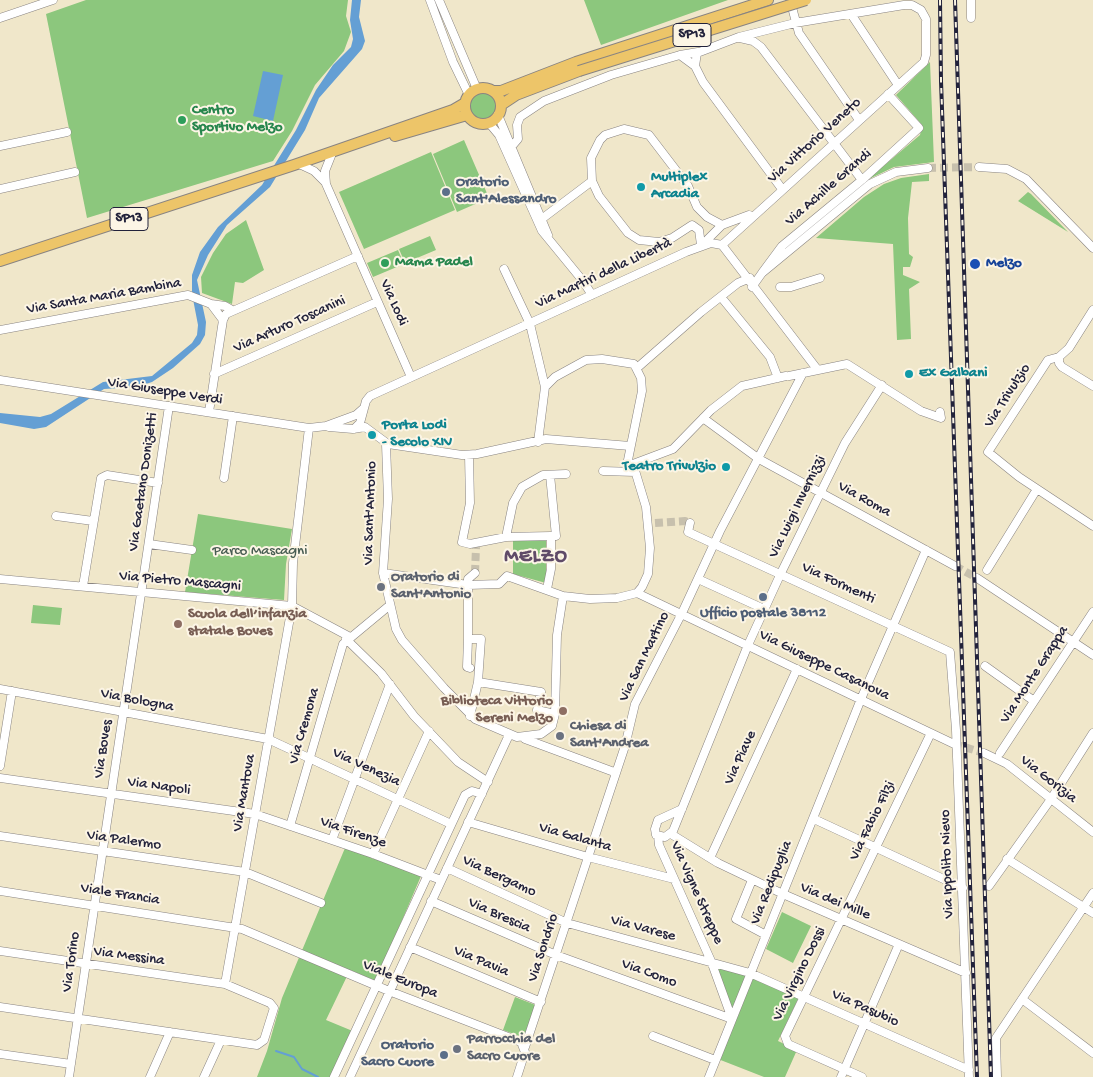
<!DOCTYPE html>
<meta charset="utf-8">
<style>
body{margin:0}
canvas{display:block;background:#f0e7ca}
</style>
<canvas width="1093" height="1077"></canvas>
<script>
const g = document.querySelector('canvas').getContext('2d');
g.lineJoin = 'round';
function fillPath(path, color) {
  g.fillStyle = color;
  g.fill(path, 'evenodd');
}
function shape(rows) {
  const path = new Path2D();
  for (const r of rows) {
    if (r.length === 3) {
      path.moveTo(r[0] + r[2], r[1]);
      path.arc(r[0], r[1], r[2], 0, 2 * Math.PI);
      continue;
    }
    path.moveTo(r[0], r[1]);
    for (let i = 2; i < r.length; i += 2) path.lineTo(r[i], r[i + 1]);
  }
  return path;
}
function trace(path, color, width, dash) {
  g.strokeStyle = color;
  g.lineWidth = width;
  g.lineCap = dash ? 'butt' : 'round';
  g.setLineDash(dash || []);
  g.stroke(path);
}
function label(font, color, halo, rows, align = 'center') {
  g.font = font + ' "Gochi Hand",sans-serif';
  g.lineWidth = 4;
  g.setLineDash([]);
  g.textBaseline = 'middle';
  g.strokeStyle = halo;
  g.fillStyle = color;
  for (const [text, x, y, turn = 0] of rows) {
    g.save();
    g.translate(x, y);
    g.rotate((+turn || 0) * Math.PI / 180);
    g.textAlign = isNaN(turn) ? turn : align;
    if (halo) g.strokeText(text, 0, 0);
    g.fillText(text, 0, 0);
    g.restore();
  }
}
fillPath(shape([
 [86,0,348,0,346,16,351,32,344,51,315,85,292,131,273,161,87,218,46,14],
 [584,0,728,0,601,45],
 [930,62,934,162,894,167,867,180,920,135,922,125,896,95],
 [483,107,15],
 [464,140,489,198,457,212,433,154],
 [431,152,455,210,364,249,339,192],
 [929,174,929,181,912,182,908,218,909,254,913,257,910,267,903,267,903,275,920,282,909,289,911,339,897,340,893,244,816,238,864,197,884,184,901,178],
 [1028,192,1031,194,1068,232,1018,201],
 [246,220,264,270,243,283,235,282,232,304,202,293,201,277,213,253,226,234],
 [430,236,436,250,405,263,399,249],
 [398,250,404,264,373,277,367,263],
 [198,514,292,529,286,564,284,600,185,592],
 [513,537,546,537,546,583,513,574],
 [33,605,62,608,60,625,31,623],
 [345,848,421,876,376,981,350,970,326,1020,355,1032,334,1077,257,1077,267,1051,282,998],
 [782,912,811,926,793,963,766,949],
 [721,965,746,976,731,1011,718,971],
 [753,977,799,997,778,1041,797,1050,785,1077,764,1077,718,1059],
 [515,997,538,1006,525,1038,503,1030]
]), '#8cc77d');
fillPath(shape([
 [352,0,361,0,359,17,365,41,362,49,319,98,305,130,270,187,227,225,208,255,197,280,206,322,205,335,200,344,173,368,152,382,137,387,104,389,46,427,34,429,0,423,0,413,40,417,51,414,103,382,152,376,192,343,197,335,198,325,192,294,192,275,200,252,218,227,262,185,296,130,316,90,333,65,351,47,353,39,350,20],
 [263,71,283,75,273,121,253,116]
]), '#649fd4');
trace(shape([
 [276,1051,294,1057,302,1069,318,1077]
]), '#649fd4', 2);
trace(shape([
 [928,168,979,167],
 [655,523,685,521,690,523],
 [955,566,977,578],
 [475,573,476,547],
 [954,744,984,753]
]), '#c7c0ad', 8, [8, 4]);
const minor = shape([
 [430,0,453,62,469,95],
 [439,0,477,89],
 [790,0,799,33,859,120],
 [971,0,971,18],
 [851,14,898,85],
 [0,18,53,0],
 [740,38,753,41,761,47,862,180],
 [695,66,680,55,698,52],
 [498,115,548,235],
 [489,123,499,135,542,231,583,281,592,295],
 [0,146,67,132],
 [512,146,518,139,517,125,520,117,544,101,611,75,680,55],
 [331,156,325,171,326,184,411,377],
 [299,164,314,171,325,182],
 [979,167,1007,169,1026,179,1093,248],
 [0,189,75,172],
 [539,221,592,181],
 [703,244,722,225,749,215],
 [701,245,699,230,692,225,672,238,659,242,639,240,628,233,599,196,592,181,591,158,600,140,605,135,624,129,649,135,688,186,697,207,707,217,722,225],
 [722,245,924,62,926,55,926,19,921,10,912,5,904,5,795,23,739,37,697,53,695,66,703,82,782,189],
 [504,269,530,324,545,387,538,442],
 [762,273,782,246,862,180,919,128,888,94],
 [752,287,762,273,870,184,896,172,928,168],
 [780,287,791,287,820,278],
 [721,297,770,357,778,378],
 [211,304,225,306,232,310],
 [1093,310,1069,348,1059,357,1048,360,988,452,1019,477,1093,526],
 [0,330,188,295,211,304,223,320],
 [1059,357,1059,363,1062,367,1093,386],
 [637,368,701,312,738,283,750,278],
 [214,374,377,302],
 [789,376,847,364,921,411,941,418,940,412],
 [0,380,309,428,326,426,356,415,364,408],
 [545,387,555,377,586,360,602,359,634,364,641,378,642,391,628,460,629,463,633,464,673,449,711,410,742,386,786,376],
 [209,412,223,320,226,314,358,256],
 [703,418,759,459,955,566],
 [329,427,353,429,365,427,388,444,462,455,477,454,546,439,630,446],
 [354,429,360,423,366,401,370,396,686,252,711,243,722,245,817,369],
 [386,444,388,499,383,573,396,629,402,640,444,688,475,719,517,737,541,734,552,726,555,714,557,635,563,596],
 [469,455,470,503,462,542,470,544,506,537,551,536],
 [603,471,635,472],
 [550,475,556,536,551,536],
 [224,478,233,416],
 [56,516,93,521],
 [690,523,688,532,950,652,956,730,969,1077],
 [506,537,513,503,522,487,543,475,566,474],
 [149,544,192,550],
 [987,570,1037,489],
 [383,573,468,585,499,584,507,576,563,596,590,599,617,598,637,593,642,587,648,574,650,548,646,507,633,464],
 [977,578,1093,655],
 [0,579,292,606,350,637],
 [698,579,764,609],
 [83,586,101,478,107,475,158,483],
 [547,589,551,569,551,536],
 [637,593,954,744],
 [346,639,381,673,414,716,458,762,488,782],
 [468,639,467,667,470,668],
 [985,666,1034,701],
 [478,682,541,692,537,710,555,714],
 [0,689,268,739,451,824],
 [470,716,478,682,481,639,468,639,468,579,475,573],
 [525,739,614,772],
 [984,753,1007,764,1093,832],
 [1000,753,1093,612],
 [0,766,12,691],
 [0,778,255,814,373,854,441,880],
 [682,809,658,820,655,829,656,835,665,837,673,831,748,645,781,573,845,443,882,385],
 [814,819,963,888],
 [468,822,588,857,674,879],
 [290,826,343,644,390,605],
 [671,834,718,863,783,894,966,973],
 [0,836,245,872,321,903],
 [658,836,659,845,711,961,732,1019],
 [332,840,390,684],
 [373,854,429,731],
 [710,858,797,669],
 [1007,859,1093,913],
 [447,868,567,923,750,973,969,1070],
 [752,880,736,919,766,935],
 [989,886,1051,799,1093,733],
 [0,891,242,929,389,991,521,1042,525,1052,517,1077],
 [431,901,556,955,732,1019],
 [410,947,541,1002],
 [0,951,225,984,270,1003,274,1008,264,1040,257,1045,0,1007],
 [225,984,292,606,293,563,309,428],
 [1022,999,1093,1053],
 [653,1036,715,1060],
 [525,1047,625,746,635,704,682,613,720,531,803,373],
 [0,1054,71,1064],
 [69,1077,169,406],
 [150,1077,170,1032],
 [204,1077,221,1040],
 [334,1077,465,795,472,791,482,794],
 [350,1077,509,735],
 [709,1077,861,699,926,550],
 [841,1077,899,944],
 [862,1077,788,1044,785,1036,930,735],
 [997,1077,996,1038,1093,893]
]);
const major = shape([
 [483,106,18],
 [493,91,501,91,576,62,768,0],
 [501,105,516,95,579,71],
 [395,136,467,115],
 [0,261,294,165,453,110,465,103]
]);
trace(minor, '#898482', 9);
trace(major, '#898482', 12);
trace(minor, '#fff', 8);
trace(major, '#edc569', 10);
const rail = shape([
 [940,0,941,81,977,1077],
 [955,0,991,1077]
]);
trace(rail, '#22223b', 4);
trace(rail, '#fcf5e5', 2, [5.5]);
const majorBridge = shape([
 [579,71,806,0]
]);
trace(majorBridge, '#898482', 12, []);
trace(majorBridge, '#edc569', 10);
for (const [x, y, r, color] of [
 [182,120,5,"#2e9e5b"],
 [641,187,5,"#0f9aa8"],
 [446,192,5,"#5c6f8a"],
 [385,263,5,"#2e9e5b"],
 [975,264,6,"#1a4fb4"],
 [909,374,5,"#0f9aa8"],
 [372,435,5,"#0f9aa8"],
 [726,467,5,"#0f9aa8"],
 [381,587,5,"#6b7280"],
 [763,597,5,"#5c6f8a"],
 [178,624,5,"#8d6e63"],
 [563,711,5,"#8d6e63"],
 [560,736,5,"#6b7280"],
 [457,1049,5,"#6b7280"],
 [444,1055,5,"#5c6f8a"]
]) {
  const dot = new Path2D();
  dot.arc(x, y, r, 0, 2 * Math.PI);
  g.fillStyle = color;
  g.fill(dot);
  trace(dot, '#fcf5e5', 2);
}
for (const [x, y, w] of [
 [692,35,38],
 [129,219,38]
]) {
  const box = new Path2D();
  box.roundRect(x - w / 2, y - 11.5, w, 23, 4);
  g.fillStyle = '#fcf5e5';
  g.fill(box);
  trace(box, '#22223b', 1);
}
label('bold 14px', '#22223b', null, [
 ["SP13",692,35],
 ["SP13",129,219]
]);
label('bold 15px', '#27864d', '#fcf5e5', [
 ["Centro",192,111],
 ["Sportivo Melzo",192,128],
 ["Mama Padel",395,263]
], 'left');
label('15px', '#22223b', '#fcf5e5', [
 ["Via Vittorio Veneto",815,141,-42],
 ["Via Achille Grandi",829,188,-41],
 ["Via Martiri della Libertà",604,274,-25],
 ["Via Santa Maria Bambina",104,297,-10],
 ["Via Lodi",393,303,66],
 ["Via Arturo Toscanini",290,325,-24],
 ["Via Giuseppe Verdi",165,392,9],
 ["Via Trivulzio",1008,396,-57],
 ["Via Gaetano Donizetti",144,482,-82],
 ["Via Roma",864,500,29],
 ["Via Luigi Invernizzi",798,507,-64],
 ["Via Sant'Antonio",371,513,-88],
 ["Via Pietro Mascagni",180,582,5],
 ["Via Formenti",838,584,25],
 ["Via San Martino",645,657,-64],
 ["Via Giuseppe Casanova",824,666,26],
 ["Via Monte Grappa",1035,675,-57],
 ["Via Bologna",137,701,11],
 ["Via Cremona",305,726,-74],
 ["Via Boves",104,749,-81],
 ["Via Piave",741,758,-65],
 ["Via Venezia",366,768,25],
 ["Via Gorizia",1048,780,38],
 ["Via Napoli",159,787,8],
 ["Via Mantova",245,793,-80],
 ["Via Fabio Filzi",873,821,-64],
 ["Via Firenze",353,833,19],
 ["Via Galanta",575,838,16],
 ["Via Palermo",124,841,8],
 ["Via Ippolito Nievo",948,864,-92],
 ["Via Bergamo",499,877,25],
 ["Via Redipuglia",772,883,-68],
 ["Via Vigne Streppe",696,893,66],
 ["Viale Francia",120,895,9],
 ["Via dei Mille",835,902,23],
 ["Via Brescia",499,916,24],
 ["Via Varese",643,929,15],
 ["Via Sondrio",544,948,-72],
 ["Via Messina",129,957,8],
 ["Via Torino",72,962,-82],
 ["Via Pavia",481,962,23],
 ["Via Como",649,974,20],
 ["Via Virgino Dossi",800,974,-64],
 ["Viale Europa",400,980,22],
 ["Via Pasubio",865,1009,24]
]);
label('bold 15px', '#0d838f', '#fcf5e5', [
 ["Multiplex",651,178],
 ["Arcadia",651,195],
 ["Ex Galbani",919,374],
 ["Porta Lodi",382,426],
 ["- Secolo XIV",382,443],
 ["Teatro Trivulzio",716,467,"right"]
], 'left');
label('bold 15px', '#4e5e75', '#fcf5e5', [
 ["Oratorio",456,183],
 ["Sant'Alessandro",456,200],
 ["Ufficio postale 38112",763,614,"center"],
 ["Oratorio",434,1046,"right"],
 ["Sacro Cuore",434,1063,"right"]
], 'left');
label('bold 15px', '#164399', '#fcf5e5', [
 ["Melzo",986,264]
], 'left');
label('15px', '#475c52', '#fcf5e5', [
 ["Parco Mascagni",260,552]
]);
label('bold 15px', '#5b616d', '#fcf5e5', [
 ["Oratorio di",391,578],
 ["Sant'Antonio",391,595],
 ["Chiesa di",570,727],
 ["Sant'Andrea",570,744],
 ["Parrocchia del",467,1040],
 ["Sacro Cuore",467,1057]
], 'left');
label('bold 15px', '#785e54', '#fcf5e5', [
 ["Scuola dell’infanzia",188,615],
 ["statale Boves",188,632],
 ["Biblioteca Vittorio",553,702,"right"],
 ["Sereni Melzo",553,719,"right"]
], 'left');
g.letterSpacing = '1px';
label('bold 20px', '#604b68', '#fcf5e5', [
 ["MELZO",536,558]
]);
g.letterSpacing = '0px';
</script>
